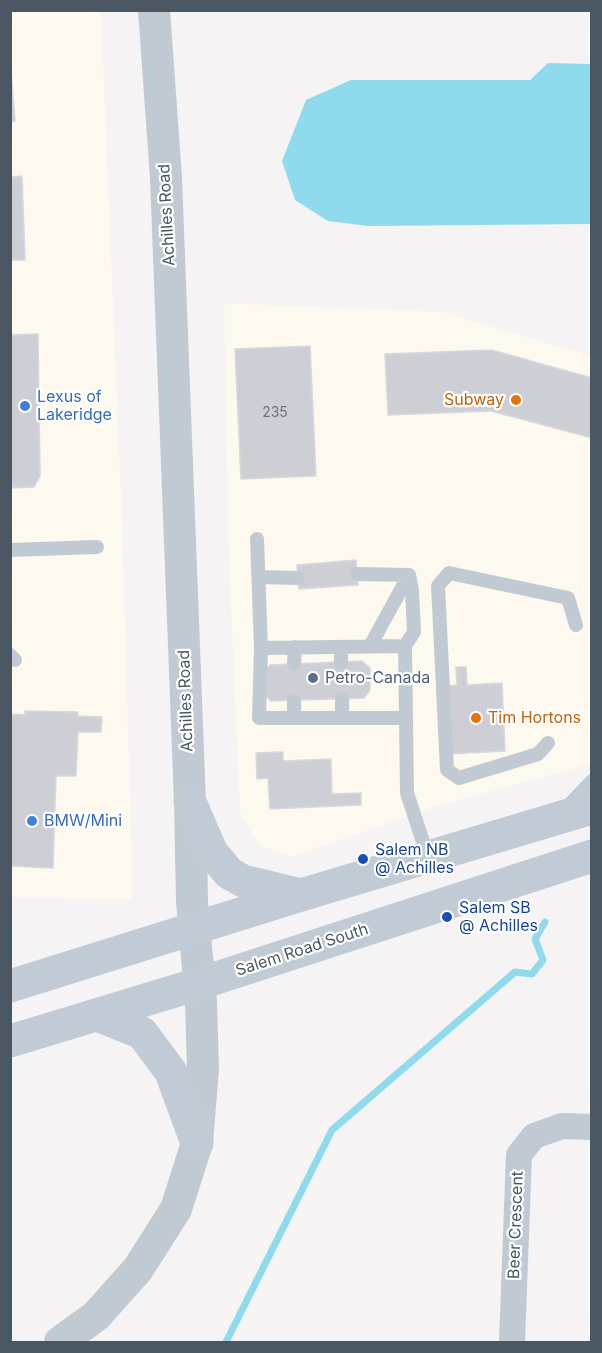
<!DOCTYPE html>
<style>
body{margin:0}
#map{position:relative;width:602px;height:1353px;overflow:hidden;background:#f5f3f3;font-family:Inter,sans-serif}
canvas{display:block}
.frame{position:absolute;inset:0;border:12px solid #4a5661;pointer-events:none}
</style>
<div id="map">
<canvas width="602" height="1353"></canvas>
<div class="frame"></div>
</div>
<script>
const g = document.querySelector('canvas').getContext('2d');
g.lineJoin = 'round';
function fillPath(path, color) {
  g.fillStyle = color;
  g.fill(path, 'evenodd');
}
function shape(rows) {
  const path = new Path2D();
  for (const r of rows) {
    path.moveTo(r[0], r[1]);
    for (let i = 2; i < r.length; i += 2) path.lineTo(r[i], r[i + 1]);
  }
  return path;
}
function trace(path, color, width, dash) {
  g.strokeStyle = color;
  g.lineWidth = width;
  g.lineCap = dash ? 'butt' : 'round';
  g.setLineDash(dash || []);
  g.stroke(path);
}
function label(font, color, halo, rows, align = 'center') {
  g.font = font + ' Inter,sans-serif';
  g.lineWidth = 4.5;
  g.setLineDash([]);
  g.textBaseline = 'middle';
  g.strokeStyle = halo;
  g.fillStyle = color;
  for (const [text, x, y, turn = 0] of rows) {
    g.save();
    g.translate(x, y);
    g.rotate((+turn || 0) * Math.PI / 180);
    g.textAlign = isNaN(turn) ? turn : align;
    if (halo) g.strokeText(text, 0, 0);
    g.fillText(text, 0, 0);
    g.restore();
  }
}
fillPath(shape([
 [11,11,101,11,122,519,133,899,11,897],
 [224,303,442,312,591,356,591,764,434,807,292,857,260,846,240,813,229,561]
]), '#fdf9ef');
fillPath(shape([
 [548,63,591,64,591,224,368,226,328,221,295,200,282,161,306,100,351,80,530,80]
]), '#90daee');
trace(shape([
 [226,1342,332,1130,515,972,532,974,543,960,535,939,545,922]
]), '#90daee', 7);
const building = shape([
 [10,57,15,121,10,122,10,57],
 [22,176,25,260,10,260,10,177,22,176],
 [38,334,40,476,34,487,10,488,10,335,38,334],
 [310,346,316,476,241,479,235,349,310,346],
 [492,350,592,378,592,438,491,411,388,415,385,354,492,350],
 [356,560,358,585,299,589,297,565,356,560],
 [362,661,370,668,370,690,364,698,271,701,265,695,264,671,270,665,362,661],
 [456,667,466,667,467,685,502,683,505,751,449,754,446,686,457,685,456,667],
 [25,711,78,712,78,716,102,717,101,732,78,732,76,776,56,776,53,868,10,866,10,714,25,715,25,711],
 [283,752,283,761,331,759,332,794,361,793,361,805,270,809,268,778,257,779,256,753,283,752]
]);
fillPath(building, '#cdcfd5');
trace(building, '#d7d9de', 1.5);
trace(shape([
 [257,539,261,648],
 [10,550,97,547],
 [357,574,409,575,412,590,414,632,405,646,407,793,428,857],
 [259,577,298,578],
 [370,646,409,575],
 [405,646,261,648,259,718,406,718],
 [10,655,15,660,10,659],
 [341,662,341,647],
 [294,664,295,647],
 [294,718,294,701],
 [342,718,342,699],
 [548,743,538,754,459,778,447,770,438,586,449,573,568,598,576,625],
 [566,808,592,781]
]), '#c1cad2', 14);
trace(shape([
 [512,1342,519,1155,534,1136,562,1126,592,1127]
]), '#c1cad2', 26);
trace(shape([
 [60,1342,96,1316,138,1269,176,1209,197,1143,203,1069,201,1002,192,901,190,802,166,178,154,10]
]), '#c1cad2', 32);
trace(shape([
 [190,802,212,853,229,873,243,881,301,895],
 [10,986,301,895,592,808],
 [97,1015,142,1033,171,1072,197,1143],
 [10,1041,198,984,592,856]
]), '#c1cbd6', 33);
for (const [x, y, r, color] of [
 [516,400,6,"#e8710a"],
 [25,406,6,"#3f7fe0"],
 [313,678,6,"#5c6f8a"],
 [476,718,6,"#e8710a"],
 [32,821,6,"#3f7fe0"],
 [363,859,6,"#1a4fb4"],
 [447,917,6,"#1a4fb4"]
]) {
  const dot = new Path2D();
  dot.arc(x, y, r, 0, 2 * Math.PI);
  g.fillStyle = color;
  g.fill(dot);
  trace(dot, '#fff', 2);
}
label('14px', '#6b747e', null, [
 ["235",275,413]
]);
label('16px', '#4a5661', '#fff', [
 ["Achilles Road",167,215,-93],
 ["Achilles Road",186,701,-92],
 ["Salem Road South",302,950,-18],
 ["Beer Crescent",516,1225,-88]
]);
label('16px', '#366cbe', '#fff', [
 ["Lexus of",37,397],
 ["Lakeridge",37,415],
 ["BMW/Mini",44,821]
], 'left');
label('16px', '#c56008', '#fff', [
 ["Subway",504,400],
 ["Tim Hortons",488,718,"left"]
], 'right');
label('16px', '#4e5e75', '#fff', [
 ["Petro-Canada",325,678]
], 'left');
label('16px', '#164399', '#fff', [
 ["Salem NB",375,850],
 ["@ Achilles",375,868],
 ["Salem SB",459,908],
 ["@ Achilles",459,926]
], 'left');
</script>
